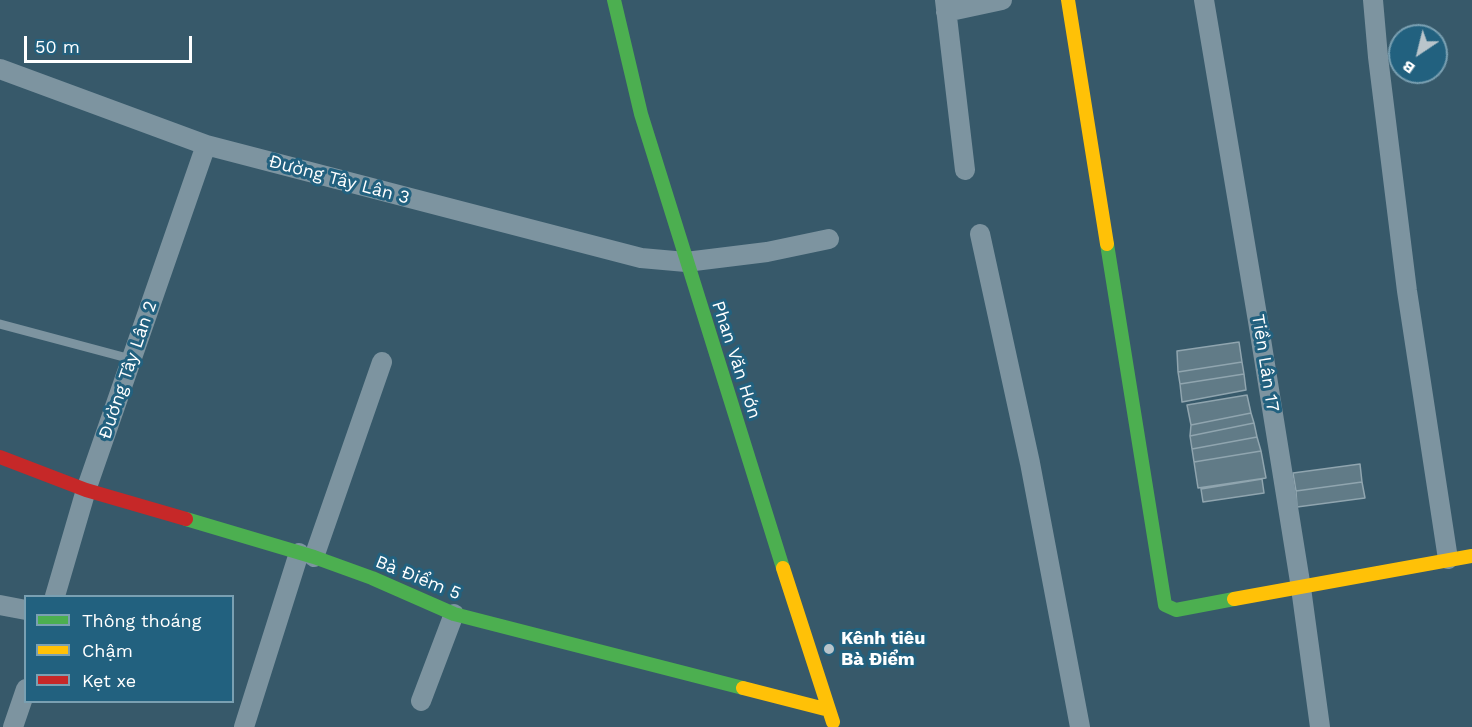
<!DOCTYPE html>
<meta charset="utf-8">
<style>
body{margin:0}
#map{position:relative;width:1472px;height:727px;overflow:hidden;background:#37596a;font-family:"Work Sans",sans-serif}
canvas{display:block}
.legend{position:absolute;left:24px;top:595px;width:210px;height:108px;box-sizing:border-box;background:#22617f;border:2px solid #7aa0b2;margin:0;padding:8px 10px;list-style:none;font-size:18px;color:#fff}
.legend li{display:flex;align-items:center;gap:12px;height:30px}
.legend b{width:30px;border:2px solid #7aa0b2}
.north{position:absolute;left:1388px;top:24px;width:60px;height:60px;box-sizing:border-box;background:#22617f;border:2px solid #7aa0b2;border-radius:50%;rotate:215deg;font-size:16px;font-weight:700;line-height:24px;text-align:center;color:#fff}
.north::after{content:'';display:block;margin:auto;width:21px;height:27px;background:#b9c5cb;clip-path:polygon(50% 0,100% 100%,50% 72%,0 100%)}
.scale{position:absolute;left:24px;top:36px;width:168px;height:27px;box-sizing:border-box;border:3px solid #fff;border-top:0;padding-left:8px;font-size:18px;line-height:21px;white-space:nowrap;color:#fff;-webkit-text-stroke:4px #22617f;paint-order:stroke}
</style>
<div id="map">
<canvas width="1472" height="727"></canvas>
<ul class="legend">
<li><b style="height:8px;background:#4caf50"></b>Thông thoáng</li>
<li><b style="height:8px;background:#ffc107"></b>Chậm</li>
<li><b style="height:8px;background:#c62828"></b>Kẹt xe</li>
</ul>
<div class="north">B</div>
<div class="scale">50 m</div>
</div>
<script>
const g = document.querySelector('canvas').getContext('2d');
g.lineJoin = 'round';
function fillPath(path, color) {
  g.fillStyle = color;
  g.fill(path, 'evenodd');
}
function shape(rows) {
  const path = new Path2D();
  for (const r of rows) {
    path.moveTo(r[0], r[1]);
    for (let i = 2; i < r.length; i += 2) path.lineTo(r[i], r[i + 1]);
  }
  return path;
}
function trace(path, color, width, dash) {
  g.strokeStyle = color;
  g.lineWidth = width;
  g.lineCap = dash ? 'butt' : 'round';
  g.setLineDash(dash || []);
  g.stroke(path);
}
function label(font, color, halo, rows, align = 'center') {
  g.font = font + ' "Work Sans",sans-serif';
  g.lineWidth = 6;
  g.setLineDash([]);
  g.textBaseline = 'middle';
  g.strokeStyle = halo;
  g.fillStyle = color;
  for (const [text, x, y, turn = 0] of rows) {
    g.save();
    g.translate(x, y);
    g.rotate((+turn || 0) * Math.PI / 180);
    g.textAlign = isNaN(turn) ? turn : align;
    if (halo) g.strokeText(text, 0, 0);
    g.fillText(text, 0, 0);
    g.restore();
  }
}
const building = shape([
 [1239,342,1242,362,1178,372,1177,351,1239,342],
 [1242,362,1244,374,1180,384,1178,372,1242,362],
 [1244,374,1246,390,1182,402,1180,384,1244,374],
 [1247,395,1251,413,1191,425,1187,405,1247,395],
 [1251,413,1254,423,1190,436,1191,425,1251,413],
 [1254,423,1257,437,1192,449,1190,436,1254,423],
 [1257,437,1261,451,1194,462,1192,449,1257,437],
 [1261,451,1266,478,1198,488,1194,462,1261,451],
 [1360,464,1362,482,1296,491,1293,473,1360,464],
 [1262,479,1264,493,1203,502,1201,489,1262,479],
 [1362,482,1365,498,1297,507,1296,491,1362,482]
]);
fillPath(building, '#617b87');
trace(building, '#90a5af', 1.5);
trace(shape([
 [0,324,131,359]
]), '#7d94a0', 9);
trace(shape([
 [945,0,965,170],
 [1204,0,1258,321,1301,588,1320,727],
 [1373,0,1378,57,1407,291,1448,559],
 [946,12,1002,0],
 [0,69,206,145,641,258,686,262,767,252,829,239],
 [980,234,1030,463,1080,727],
 [314,557,382,362],
 [55,596,86,490,206,145],
 [0,605,26,610],
 [421,701,454,614],
 [13,727,26,689],
 [244,727,299,553]
]), '#7d94a0', 20);
trace(shape([
 [614,0,641,114,783,568],
 [1107,244,1165,605,1176,610,1234,599],
 [186,519,314,557,372,578,454,614,743,688]
]), '#4caf50', 14);
trace(shape([
 [1068,0,1107,244],
 [783,568,833,722],
 [1234,599,1472,556],
 [743,688,829,710]
]), '#ffc107', 14);
trace(shape([
 [0,457,86,490,186,519]
]), '#c62828', 14);
for (const [x, y, r, color] of [
 [829,649,6,"#b9c5cb"]
]) {
  const dot = new Path2D();
  dot.arc(x, y, r, 0, 2 * Math.PI);
  g.fillStyle = color;
  g.fill(dot);
  trace(dot, '#22617f', 2);
}
label('18px', '#fff', '#22617f', [
 ["Đường Tây Lân 3",339,180,15],
 ["Phan Văn Hớn",736,360,72],
 ["Tiền Lân 17",1265,363,81],
 ["Đường Tây Lân 2",128,370,-71],
 ["Bà Điểm 5",418,578,22]
]);
label('bold 18px', '#fff', '#22617f', [
 ["Kênh tiêu",841,639],
 ["Bà Điểm",841,660]
], 'left');
</script>
